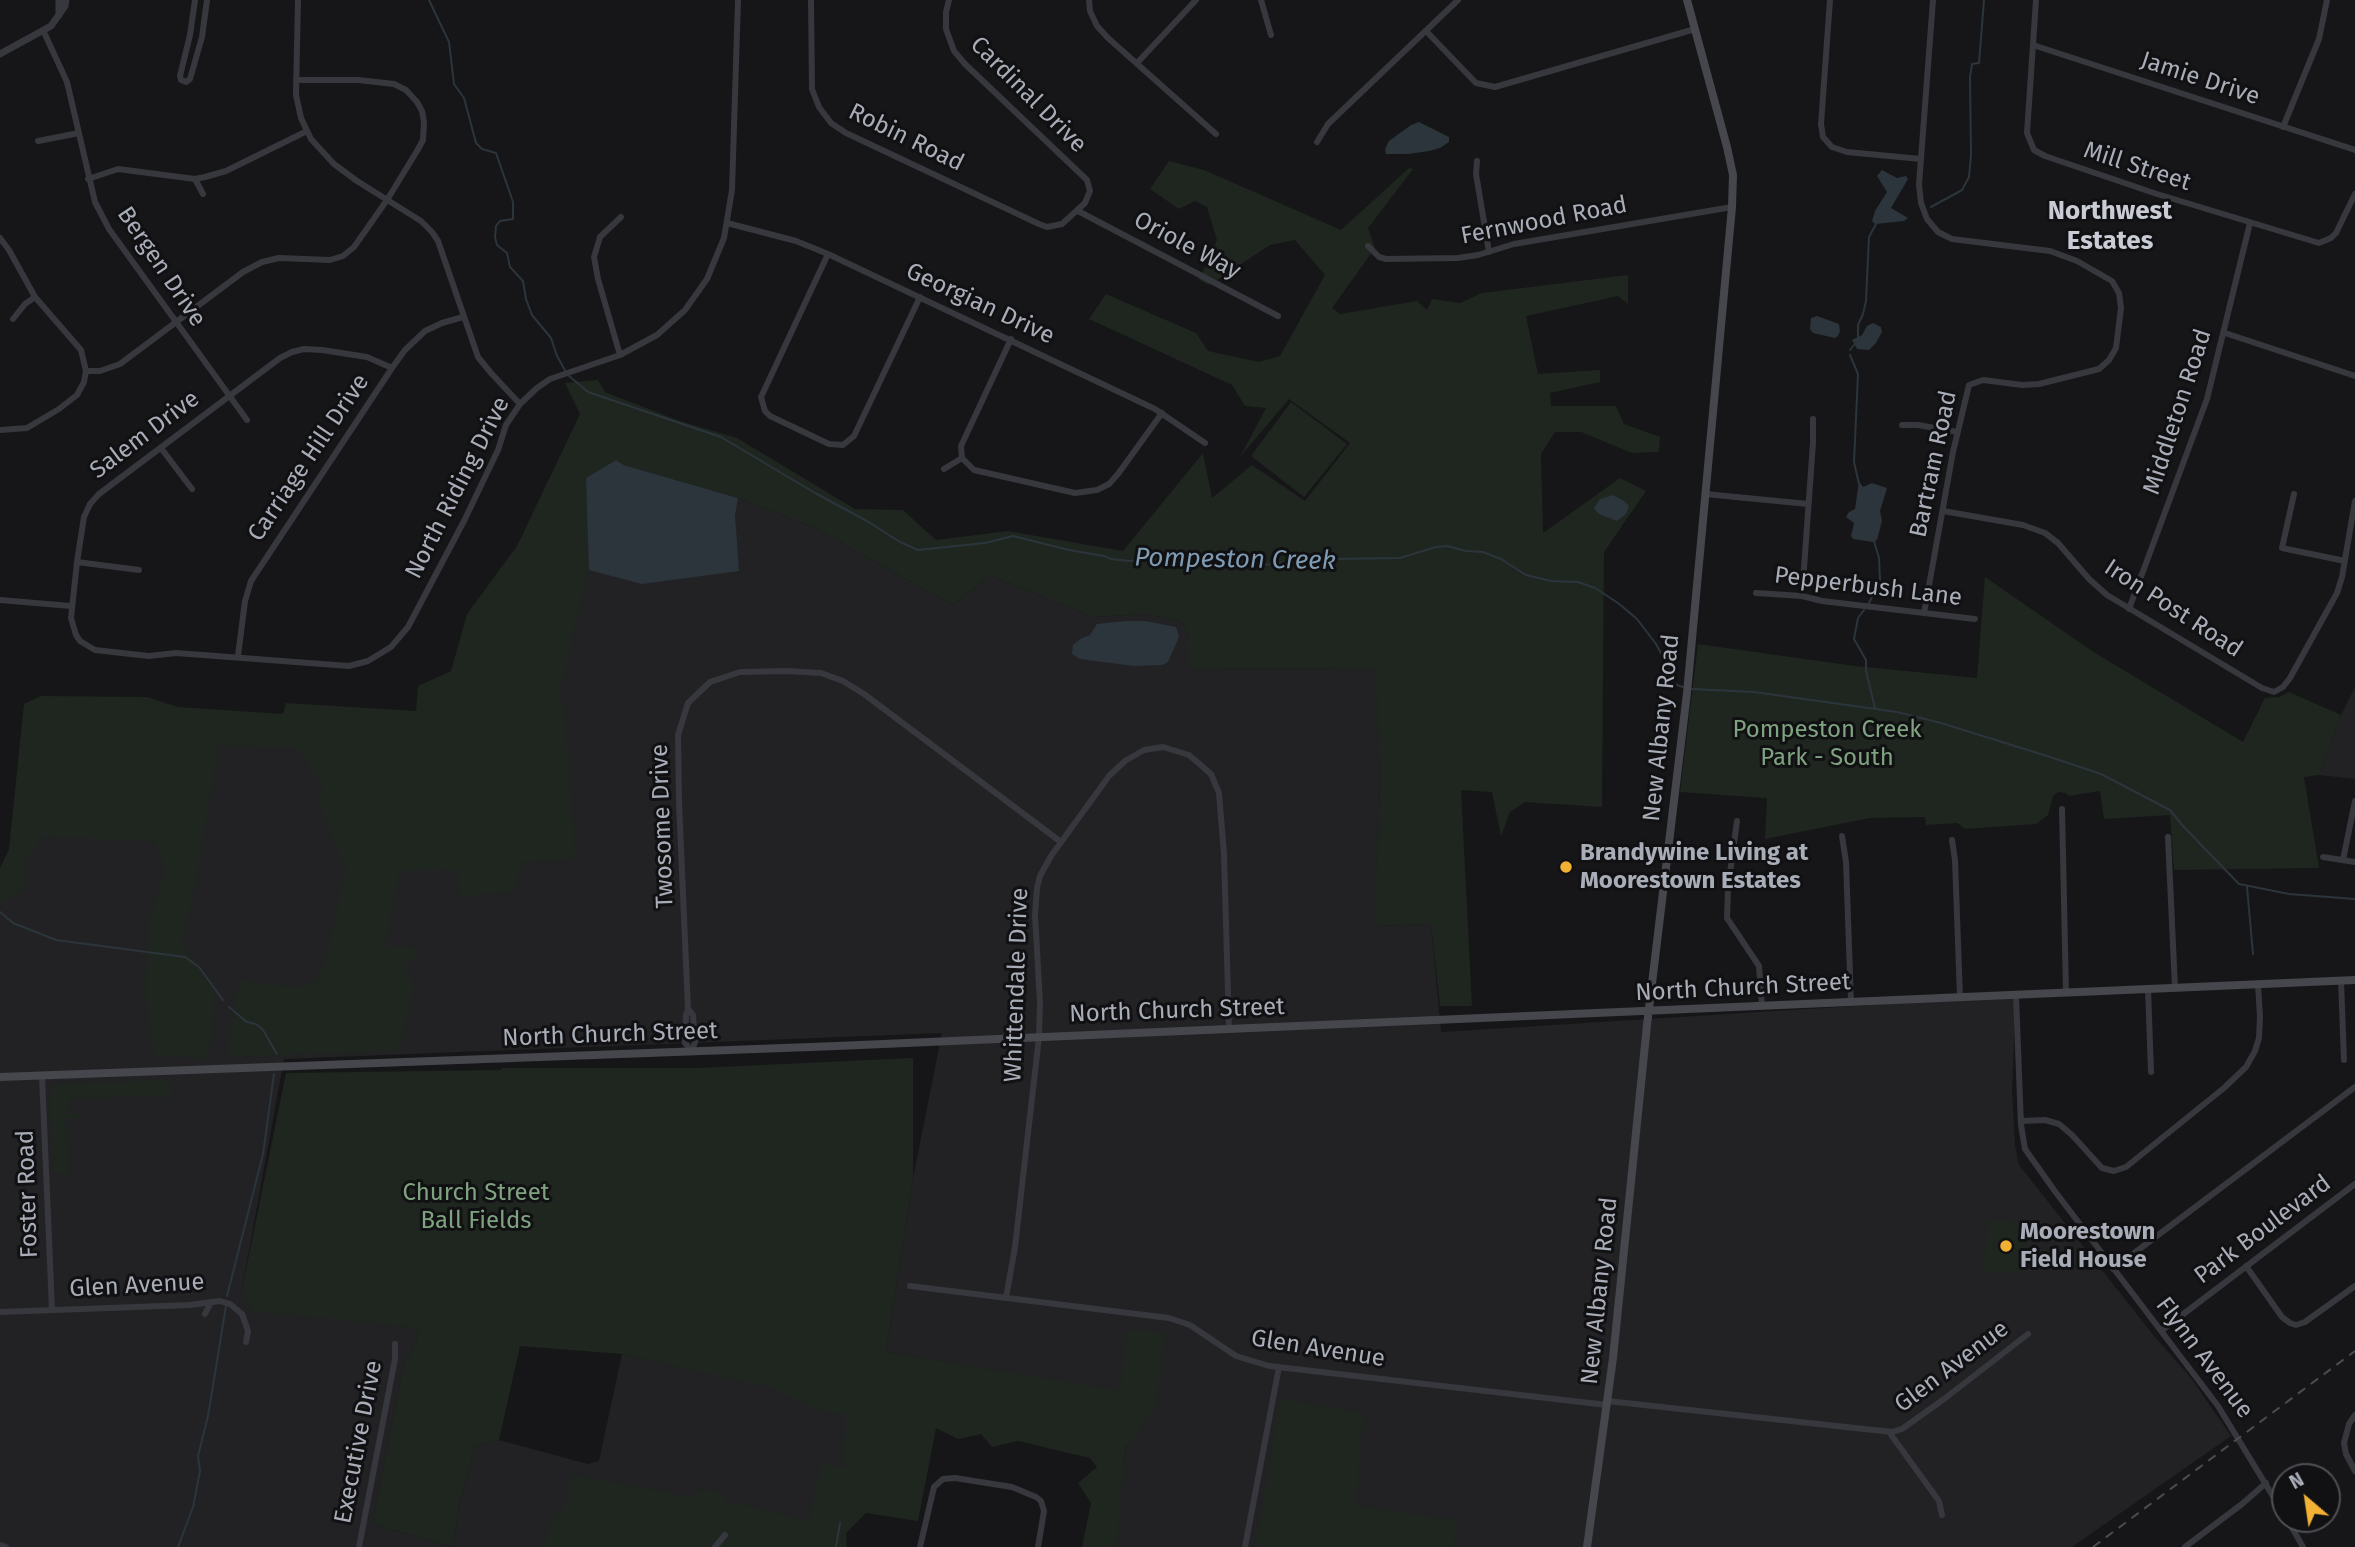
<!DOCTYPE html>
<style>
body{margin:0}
#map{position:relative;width:2355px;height:1547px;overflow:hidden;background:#161618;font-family:"Fira Sans",sans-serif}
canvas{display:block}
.north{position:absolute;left:2271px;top:1463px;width:70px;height:70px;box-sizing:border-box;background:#111113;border:2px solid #4d4f55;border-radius:50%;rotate:331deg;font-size:19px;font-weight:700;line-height:28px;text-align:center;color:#a8adb8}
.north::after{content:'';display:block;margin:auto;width:24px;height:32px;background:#f2b134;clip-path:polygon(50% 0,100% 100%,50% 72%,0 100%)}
</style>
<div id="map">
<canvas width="2355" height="1547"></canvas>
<div class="north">N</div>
</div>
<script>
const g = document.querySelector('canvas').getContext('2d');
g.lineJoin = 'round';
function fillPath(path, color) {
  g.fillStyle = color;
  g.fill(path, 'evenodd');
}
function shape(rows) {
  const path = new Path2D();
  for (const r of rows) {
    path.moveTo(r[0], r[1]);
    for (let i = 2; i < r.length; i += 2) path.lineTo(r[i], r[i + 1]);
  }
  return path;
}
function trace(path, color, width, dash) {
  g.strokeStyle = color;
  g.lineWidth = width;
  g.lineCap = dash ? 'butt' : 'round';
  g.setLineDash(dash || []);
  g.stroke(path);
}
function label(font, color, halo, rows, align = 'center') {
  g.font = font + ' "Fira Sans",sans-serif';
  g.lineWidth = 6;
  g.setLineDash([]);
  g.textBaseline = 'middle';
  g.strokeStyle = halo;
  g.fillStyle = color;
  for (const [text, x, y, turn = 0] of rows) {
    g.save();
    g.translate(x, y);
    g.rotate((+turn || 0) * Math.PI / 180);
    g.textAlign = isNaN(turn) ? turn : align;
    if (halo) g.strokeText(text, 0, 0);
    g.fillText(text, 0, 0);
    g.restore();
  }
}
fillPath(shape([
 [584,458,738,498,813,527,953,605,990,575,1092,617,1145,614,1181,621,1189,636,1192,668,1377,669,1380,782,1376,926,1431,924,1441,1032,2016,996,2012,1090,2015,1145,2019,1165,2154,1336,2191,1378,2231,1436,2072,1547,1112,1547,1134,1393,886,1352,913,1178,942,1033,284,1059,242,1289,404,1326,419,1332,413,1349,405,1359,372,1524,453,1547,460,1500,476,1446,499,1440,588,1464,599,1461,622,1354,853,1402,830,1547,0,1547,0,876,112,706,380,721,482,707],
 [2355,687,2355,779,2319,775,2341,715]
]), '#222225');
fillPath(shape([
 [1169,161,1204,170,1341,230,1409,168,1413,169,1368,228,1375,248,1332,308,1340,314,1417,301,1427,310,1432,299,1460,303,1482,293,1628,275,1628,304,1618,296,1526,316,1538,374,1600,370,1600,382,1550,393,1551,406,1616,406,1624,424,1660,437,1659,452,1632,453,1581,432,1555,432,1541,454,1543,533,1620,478,1646,491,1604,552,1602,807,1525,802,1510,812,1501,837,1492,792,1461,790,1472,1006,1440,1006,1431,924,1375,926,1380,782,1376,669,1191,668,1186,644,1189,636,1181,621,1145,614,1092,617,990,575,953,605,813,527,738,498,624,465,616,460,586,478,589,570,559,692,564,713,576,859,521,862,515,891,460,897,458,870,400,871,385,945,418,948,418,955,404,966,414,984,399,1051,227,1057,239,980,301,988,317,980,326,961,346,869,318,801,323,786,297,748,219,746,194,890,182,943,215,993,209,1058,154,1056,145,990,149,923,165,870,156,842,43,836,25,861,26,887,0,905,0,868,9,849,24,704,41,696,147,697,178,707,283,714,286,703,416,711,418,686,451,671,467,614,517,546,580,414,565,383,598,380,605,392,677,420,737,438,855,509,903,510,936,540,1008,531,1123,551,1203,453,1212,498,1252,465,1305,501,1350,443,1289,399,1240,457,1266,408,1245,406,1232,385,1089,319,1106,294,1196,333,1208,351,1259,362,1280,356,1325,275,1295,240,1270,245,1209,285,1199,280,1217,240,1207,207,1195,201,1179,209,1150,189],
 [1291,402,1347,444,1304,497,1251,456],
 [1985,577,2092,651,2243,742,2265,698,2279,697,2289,692,2341,715,2319,775,2304,777,2319,868,2174,870,2170,815,2104,819,2100,791,2069,796,2065,793,2058,792,2053,796,2048,815,2036,824,1965,829,1957,823,1926,825,1925,817,1870,818,1765,839,1767,798,1680,792,1698,644,1855,666,1977,678],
 [913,1058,913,1178,886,1352,1120,1390,1127,1330,1166,1332,1154,1411,1126,1446,1116,1547,1082,1547,1091,1503,1078,1483,1097,1467,1090,1458,1018,1441,992,1447,981,1434,958,1439,936,1428,918,1521,866,1513,846,1533,847,1547,544,1547,550,1524,569,1500,569,1484,573,1474,695,1498,697,1490,723,1492,727,1504,740,1504,809,1521,821,1463,843,1467,846,1416,818,1410,768,1387,622,1354,520,1346,499,1440,476,1446,460,1500,453,1547,372,1524,405,1359,413,1349,419,1332,404,1326,252,1311,242,1289,286,1073,501,1070,502,1068,697,1068],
 [165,1080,171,1085,171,1098,166,1101,166,1095,67,1099,67,1115,84,1115,84,1118,66,1119,68,1175,55,1173,53,1171,49,1095,53,1086,62,1084],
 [1988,1220,2027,1222,2024,1274,1984,1271],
 [1280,1399,1364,1414,1355,1506,1458,1520,1453,1547,1254,1547,1262,1513]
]), '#1e261f');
fillPath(shape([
 [1419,122,1449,137,1449,142,1440,148,1429,151,1408,154,1386,154,1385,149,1389,141,1411,125],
 [1882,170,1897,178,1906,176,1908,179,1891,208,1908,218,1904,221,1875,224,1872,221,1875,211,1887,192,1877,176],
 [1817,316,1839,324,1840,331,1838,336,1835,338,1813,333,1810,329,1811,318],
 [1873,323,1881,327,1882,332,1876,343,1869,350,1857,349,1852,340,1862,335,1867,326],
 [616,460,624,465,738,498,735,515,739,571,642,584,589,570,586,478],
 [1859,481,1863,487,1872,483,1887,488,1880,511,1882,521,1877,540,1873,542,1853,539,1851,536,1854,523,1846,517,1849,512,1855,509],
 [1613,495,1624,501,1629,506,1626,514,1617,521,1599,514,1594,508,1600,499],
 [1126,621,1145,621,1176,627,1179,637,1168,662,1162,665,1134,666,1080,659,1072,654,1073,645,1082,638,1090,635,1097,624]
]), '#2c353c');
trace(shape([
 [429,0,449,42,454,84,464,98,476,143,482,149,496,153,513,202,513,219,500,221,496,226,495,237,497,245,507,253,510,267,523,281,526,299,532,315,551,338,557,356,566,372],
 [1931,207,1962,190,1969,177,1971,155,1970,77,1972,64,1979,63,1984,0],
 [1858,337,1858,325,1863,314,1866,301,1869,237,1876,224],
 [1850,350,1854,345],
 [1850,355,1858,374,1854,462,1859,484],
 [569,376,588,392,721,437,815,493,867,521,900,542,918,550,985,543,1013,536,1069,550,1104,556,1111,559,1129,561,1207,556,1263,565,1288,562,1311,565,1335,559,1400,558,1436,547,1447,546,1466,551,1483,552,1501,559,1526,575,1551,581,1578,582,1595,588,1618,603,1637,619,1656,644,1668,666,1674,684,1683,687],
 [1868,605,1880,581,1879,558,1874,541],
 [1864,610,1858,618,1854,639,1866,660,1866,671,1875,708],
 [1692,689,1754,692,1897,712,1941,723,2047,756,2101,774,2170,810,2183,826,2239,884,2289,894,2355,899],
 [2247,887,2253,954],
 [0,912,13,923,56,940,185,957,199,967,223,1000],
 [229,1007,247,1022,256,1024,263,1030,277,1054],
 [227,1296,263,1154,274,1074],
 [178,1547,193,1507,200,1471,198,1456,208,1416,226,1306],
 [836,1547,840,1523]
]), '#2c353c', 2);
trace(shape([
 [195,0,190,35,180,76,181,80,186,82,190,79,202,37,207,0],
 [298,0,296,95,301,118,311,139,334,164,357,181,421,221,432,232,438,241,478,357,491,373,520,404],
 [811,0,812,89,819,107,831,123,846,133,1039,224,1047,227,1062,224,1085,203,1090,191,1087,180,965,64,954,51,946,29,946,12,949,0],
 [1089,0,1090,11,1097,26,1108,38,1216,134],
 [1261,0,1271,35],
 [1830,0,1821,124,1823,137,1832,147,1847,152,1921,159],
 [2036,0,2027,133,2034,150,2045,156,2157,194,2319,243,2331,238,2336,233,2355,194],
 [43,30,67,82,95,202,109,229,247,420],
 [1426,31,1476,83,1495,87,1695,29],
 [2033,45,2355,150],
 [1137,63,1196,0],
 [2283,127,2319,39,2327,0],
 [38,141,79,133],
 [1317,142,1328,124,1458,0],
 [1477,161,1476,174,1489,252],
 [88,179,118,169,195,179,205,177,226,171,307,131],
 [195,179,203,194],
 [1078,211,1278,316],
 [727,223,796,241,828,254,1155,409,1205,443],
 [0,238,9,250,35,297,81,350,86,371,84,382,77,395,59,409,27,428,0,430],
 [1368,246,1379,257,1386,259,1458,258,1478,255,1514,244,1732,207],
 [828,254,761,397,765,411,770,416,829,444,843,445,854,436,920,297],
 [13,319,25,304,35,297],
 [2225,333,2355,376],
 [1011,339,961,446,962,458,974,470,1075,493,1097,490,1109,484,1118,474,1162,413],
 [620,355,598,279,594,257,600,237,621,217],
 [392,368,367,357,322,350,304,349,292,352,280,358,99,494,90,504,84,517,77,562,71,618,76,635,80,641,95,650,149,656,176,653,349,666,368,661,391,647,408,627,464,521,498,450,506,425,520,404,537,388,550,379,620,355,657,335,685,310,707,279,724,238,732,190,738,0],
 [86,371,100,371,120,364,243,272,262,262,279,258,330,260,343,256,354,247,387,200,417,151,423,140,424,122,422,111,417,102,406,90,394,84,358,80,296,80],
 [1902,425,1918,425,1957,432],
 [161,448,192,489],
 [944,469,962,458],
 [1705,494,1808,504],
 [2294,494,2282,548,2345,561],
 [1943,511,2023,525,2045,533,2058,543,2089,579,2107,595,2262,688,2274,692,2283,687,2290,678,2337,593,2342,577,2355,501],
 [77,562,139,570],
 [1756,593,1802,596,1822,601,1975,619],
 [1802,596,1813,443,1813,419],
 [0,600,71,606],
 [2129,609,2207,399,2250,223],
 [1924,613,1953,452,1969,385,1983,380,2022,385,2039,384,2099,369,2109,360,2116,348,2121,308,2119,293,2112,281,2077,261,2050,251,1952,239,1938,232,1927,219,1921,203,1919,185,1933,0],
 [238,656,245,601,251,581,392,368,405,350,425,331,442,323,463,317],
 [2062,809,2066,993],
 [1737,821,1728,888,1727,918,1759,966,1762,1006],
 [1842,836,1846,862,1851,1003],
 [2168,837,2175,988],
 [1952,840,1955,860,1960,998],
 [2323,857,2355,862],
 [2343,860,2355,801],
 [2341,981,2344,1060],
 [2148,988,2151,1072],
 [2016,996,2021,1125,2025,1149,2054,1190,2218,1406,2285,1516],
 [688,1009,693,1015,695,1042,692,1051],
 [692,1051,685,1043,686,1015,688,1009,679,802,678,735,688,703,710,682,740,672,786,671,821,673,843,681,864,694,1061,842],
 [42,1076,52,1310],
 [2021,1121,2045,1120,2059,1124,2072,1135,2102,1168,2114,1171,2126,1167,2224,1088,2246,1067,2255,1051,2259,1038,2260,1017,2258,984],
 [2246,1266,2282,1317,2290,1323,2296,1325,2305,1322,2355,1286],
 [2113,1269,2355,1087],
 [910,1286,1169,1318,1190,1325,1236,1356,1269,1366,1607,1405],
 [1006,1298,1015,1247,1039,1037,1040,1003,1035,915,1037,888,1040,876,1051,856,1109,776,1125,761,1144,750,1163,747,1189,755,1211,774,1219,793,1224,854,1229,1028],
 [0,1312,190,1305,220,1301,230,1304,242,1314,248,1331,246,1342],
 [205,1314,211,1302],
 [2161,1331,2355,1184],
 [1607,1401,1892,1432,1902,1429,1944,1399,2028,1334],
 [2355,1415,2349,1424,2344,1443,2346,1454,2355,1471],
 [1889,1432,1939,1501,1942,1515],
 [2287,1519,2303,1547],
 [0,1545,6,1547],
 [359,1547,395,1359,395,1344],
 [715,1547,725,1535],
 [920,1547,934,1487,943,1479,955,1478,1012,1487,1036,1497,1041,1501,1044,1511,1038,1547],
 [1245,1547,1279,1367],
 [2185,1547,2242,1504,2266,1483]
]), '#37383d', 6);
trace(shape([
 [59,0,59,15],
 [0,54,51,26,65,6,66,0]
]), '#37383d', 7);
trace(shape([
 [0,1077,837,1046,2355,980],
 [1587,1547,1613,1358,1647,1025,1687,693,1732,207,1733,175,1727,147,1687,0]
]), '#45474d', 8);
trace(shape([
 [2093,1547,2355,1351]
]), '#4a4c52', 2, [9, 7]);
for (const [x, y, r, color] of [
 [1566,867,7,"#f2b134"],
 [2006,1246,7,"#f2b134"]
]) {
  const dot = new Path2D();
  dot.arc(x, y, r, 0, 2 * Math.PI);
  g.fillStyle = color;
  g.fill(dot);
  trace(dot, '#111113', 2.5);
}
label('24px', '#a8adb8', '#111113', [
 ["Jamie Drive",2200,79,18],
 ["Cardinal Drive",1028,95,45],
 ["Robin Road",906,138,26],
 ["Mill Street",2137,167,18],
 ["Fernwood Road",1544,221,-11],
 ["Oriole Way",1187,246,28],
 ["Bergen Drive",161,267,56],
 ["Georgian Drive",980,304,25],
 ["Middleton Road",2178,412,-72],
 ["Salem Drive",145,435,-37],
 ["Carriage Hill Drive",309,458,-56],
 ["Bartram Road",1934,464,-78],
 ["North Riding Drive",458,488,-63],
 ["Pepperbush Lane",1868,587,7],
 ["Iron Post Road",2173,609,33],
 ["New Albany Road",1662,728,-84],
 ["Twosome Drive",663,826,-92],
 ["Whittendale Drive",1017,985,-88],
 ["North Church Street",1743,988,-3],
 ["North Church Street",1177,1011,-2],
 ["North Church Street",610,1035,-2],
 ["Foster Road",28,1194,-92],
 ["Park Boulevard",2263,1230,-37],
 ["Glen Avenue",137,1286,-3],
 ["New Albany Road",1600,1291,-84],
 ["Glen Avenue",1318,1349,9],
 ["Flynn Avenue",2204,1358,53],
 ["Glen Avenue",1952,1367,-37],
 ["Executive Drive",359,1442,-79]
]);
label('24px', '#7fa381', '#111113', [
 ["Pompeston Creek",1827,730],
 ["Park - South",1827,758],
 ["Church Street",476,1193],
 ["Ball Fields",476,1221]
]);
label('bold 24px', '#a8adb8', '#111113', [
 ["Brandywine Living at",1580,853],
 ["Moorestown Estates",1580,881],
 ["Moorestown",2020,1232],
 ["Field House",2020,1260]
], 'left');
label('bold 26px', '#c9ccd4', '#111113', [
 ["Northwest",2110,212],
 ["Estates",2110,242]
]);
label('italic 26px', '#7f9bb3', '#111113', [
 ["Pompeston Creek",1235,560,1]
]);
</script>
